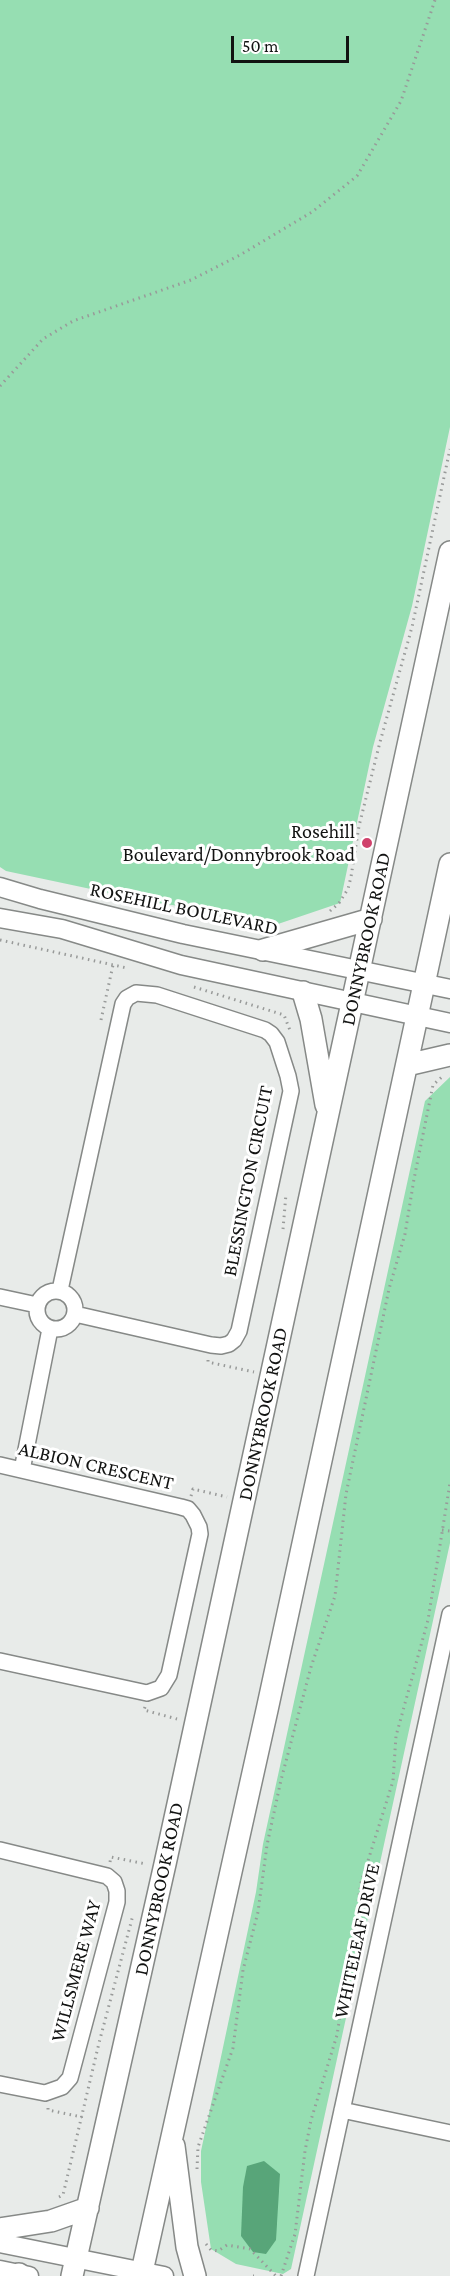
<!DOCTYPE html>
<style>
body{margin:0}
#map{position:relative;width:450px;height:2276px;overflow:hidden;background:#e8ebe9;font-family:"Crimson Pro",serif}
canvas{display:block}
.scale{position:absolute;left:231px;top:36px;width:118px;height:27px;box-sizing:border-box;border:3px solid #121312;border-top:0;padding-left:8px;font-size:18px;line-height:21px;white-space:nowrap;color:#121312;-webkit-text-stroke:4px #fff;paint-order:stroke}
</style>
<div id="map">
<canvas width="450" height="2276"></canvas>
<div class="scale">50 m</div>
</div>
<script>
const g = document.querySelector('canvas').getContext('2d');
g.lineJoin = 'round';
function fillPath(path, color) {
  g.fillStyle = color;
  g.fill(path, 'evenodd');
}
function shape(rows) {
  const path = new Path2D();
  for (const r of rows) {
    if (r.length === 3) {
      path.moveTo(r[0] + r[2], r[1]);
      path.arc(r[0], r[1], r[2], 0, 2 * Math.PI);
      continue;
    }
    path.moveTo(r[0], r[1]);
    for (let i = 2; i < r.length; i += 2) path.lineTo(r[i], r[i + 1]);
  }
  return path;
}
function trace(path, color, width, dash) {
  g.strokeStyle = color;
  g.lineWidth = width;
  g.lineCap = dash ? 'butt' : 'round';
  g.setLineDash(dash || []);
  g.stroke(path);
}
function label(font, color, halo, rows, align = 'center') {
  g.font = font + ' "Crimson Pro",serif';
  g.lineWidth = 6;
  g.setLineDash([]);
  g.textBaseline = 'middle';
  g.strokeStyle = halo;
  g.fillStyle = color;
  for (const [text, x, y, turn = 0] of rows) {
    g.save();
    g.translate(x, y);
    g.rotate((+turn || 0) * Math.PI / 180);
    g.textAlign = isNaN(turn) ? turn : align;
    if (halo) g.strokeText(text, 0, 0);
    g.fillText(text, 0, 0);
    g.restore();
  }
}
fillPath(shape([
 [0,0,450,0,450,427,412,606,373,747,340,903,278,924,219,912,152,902,6,871,0,867],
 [450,1077,450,1543,291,2269,283,2274,236,2264,211,2249,201,2182,201,2151,256,1892,263,1844,425,1101]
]), '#96deb2');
fillPath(shape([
 [264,2161,280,2174,276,2240,266,2254,253,2252,241,2236,243,2187,247,2166]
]), '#58a579');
const minor = shape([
 [60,1290,123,1004,127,998,136,993,157,995,265,1030,271,1034,277,1042,288,1076,291,1091,239,1331,234,1340,229,1344,221,1346,211,1345,75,1314],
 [56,1310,19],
 [0,1297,37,1305],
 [0,1465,181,1507,188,1509,193,1515,199,1527,200,1534,169,1675,161,1688,147,1693,0,1661],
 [22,1470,50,1329],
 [0,1850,107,1876,114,1882,117,1891,117,1902,70,2078,62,2087,45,2093,0,2084],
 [342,2110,450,2133],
 [306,2276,450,1614]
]);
const tertiary = shape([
 [0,887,40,899,183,934,450,989],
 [0,918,62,929,181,965,450,1023],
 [0,2243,164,2276],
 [0,2270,29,2276]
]);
const secondary = shape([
 [263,950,371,919],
 [303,992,311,1019,326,1105],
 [407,1065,450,1055],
 [174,2146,187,2247,195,2276],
 [0,2229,51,2221,88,2208],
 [19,2274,20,2276],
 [72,2276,165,1864,450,552],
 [141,2276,267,1710,450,864]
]);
trace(minor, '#868987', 18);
trace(tertiary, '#868987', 21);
trace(secondary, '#868987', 24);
trace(shape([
 [0,386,43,339,73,321,191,280,240,255,312,212,357,176,401,101,435,0],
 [330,911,339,903,348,889,351,877,359,826,380,742,412,627,450,449],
 [0,940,127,968],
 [194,987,284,1015,291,1033],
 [101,1020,113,965],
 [283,1229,286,1194],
 [208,1360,208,1362,254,1372],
 [191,1496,193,1489,227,1497],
 [442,1530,450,1531],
 [145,1707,144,1710,177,1719],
 [110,1862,111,1857,146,1864],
 [48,2108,48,2110,82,2117],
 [197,2169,198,2147,233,2048,243,1970,258,1912,267,1845,281,1780,311,1667,335,1596,346,1494,389,1289,405,1234,414,1179,433,1085,444,1075],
 [59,2197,63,2195,99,2043,133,1915],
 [206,2244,211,2250,218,2251,227,2245,250,2249,276,2276],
 [253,2276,254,2276],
 [281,2276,295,2234,305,2151,311,2120,337,2035,361,1883,393,1781,396,1736,428,1620,450,1483]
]), '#989a99', 3, [1.5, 4.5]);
trace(minor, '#fff', 15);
trace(tertiary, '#fff', 18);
trace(secondary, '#fff', 21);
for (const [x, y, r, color] of [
 [367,843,6,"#d0426c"]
]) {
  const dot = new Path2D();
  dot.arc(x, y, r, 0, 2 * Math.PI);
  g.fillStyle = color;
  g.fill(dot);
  trace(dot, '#fff', 2);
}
label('20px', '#121312', '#fff', [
 ["Rosehill",355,832],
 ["Boulevard/Donnybrook Road",355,855]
], 'right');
label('20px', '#121312', '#fff', [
 ["ROSEHILL BOULEVARD",184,909,12],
 ["DONNYBROOK ROAD",366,939,-78],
 ["BLESSINGTON CIRCUIT",248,1181,-79],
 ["DONNYBROOK ROAD",263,1414,-78],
 ["ALBION CRESCENT",96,1466,13],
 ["DONNYBROOK ROAD",159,1889,-78],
 ["WHITELEAF DRIVE",357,1941,-78],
 ["WILLSMERE WAY",76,1971,-75]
]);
</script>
